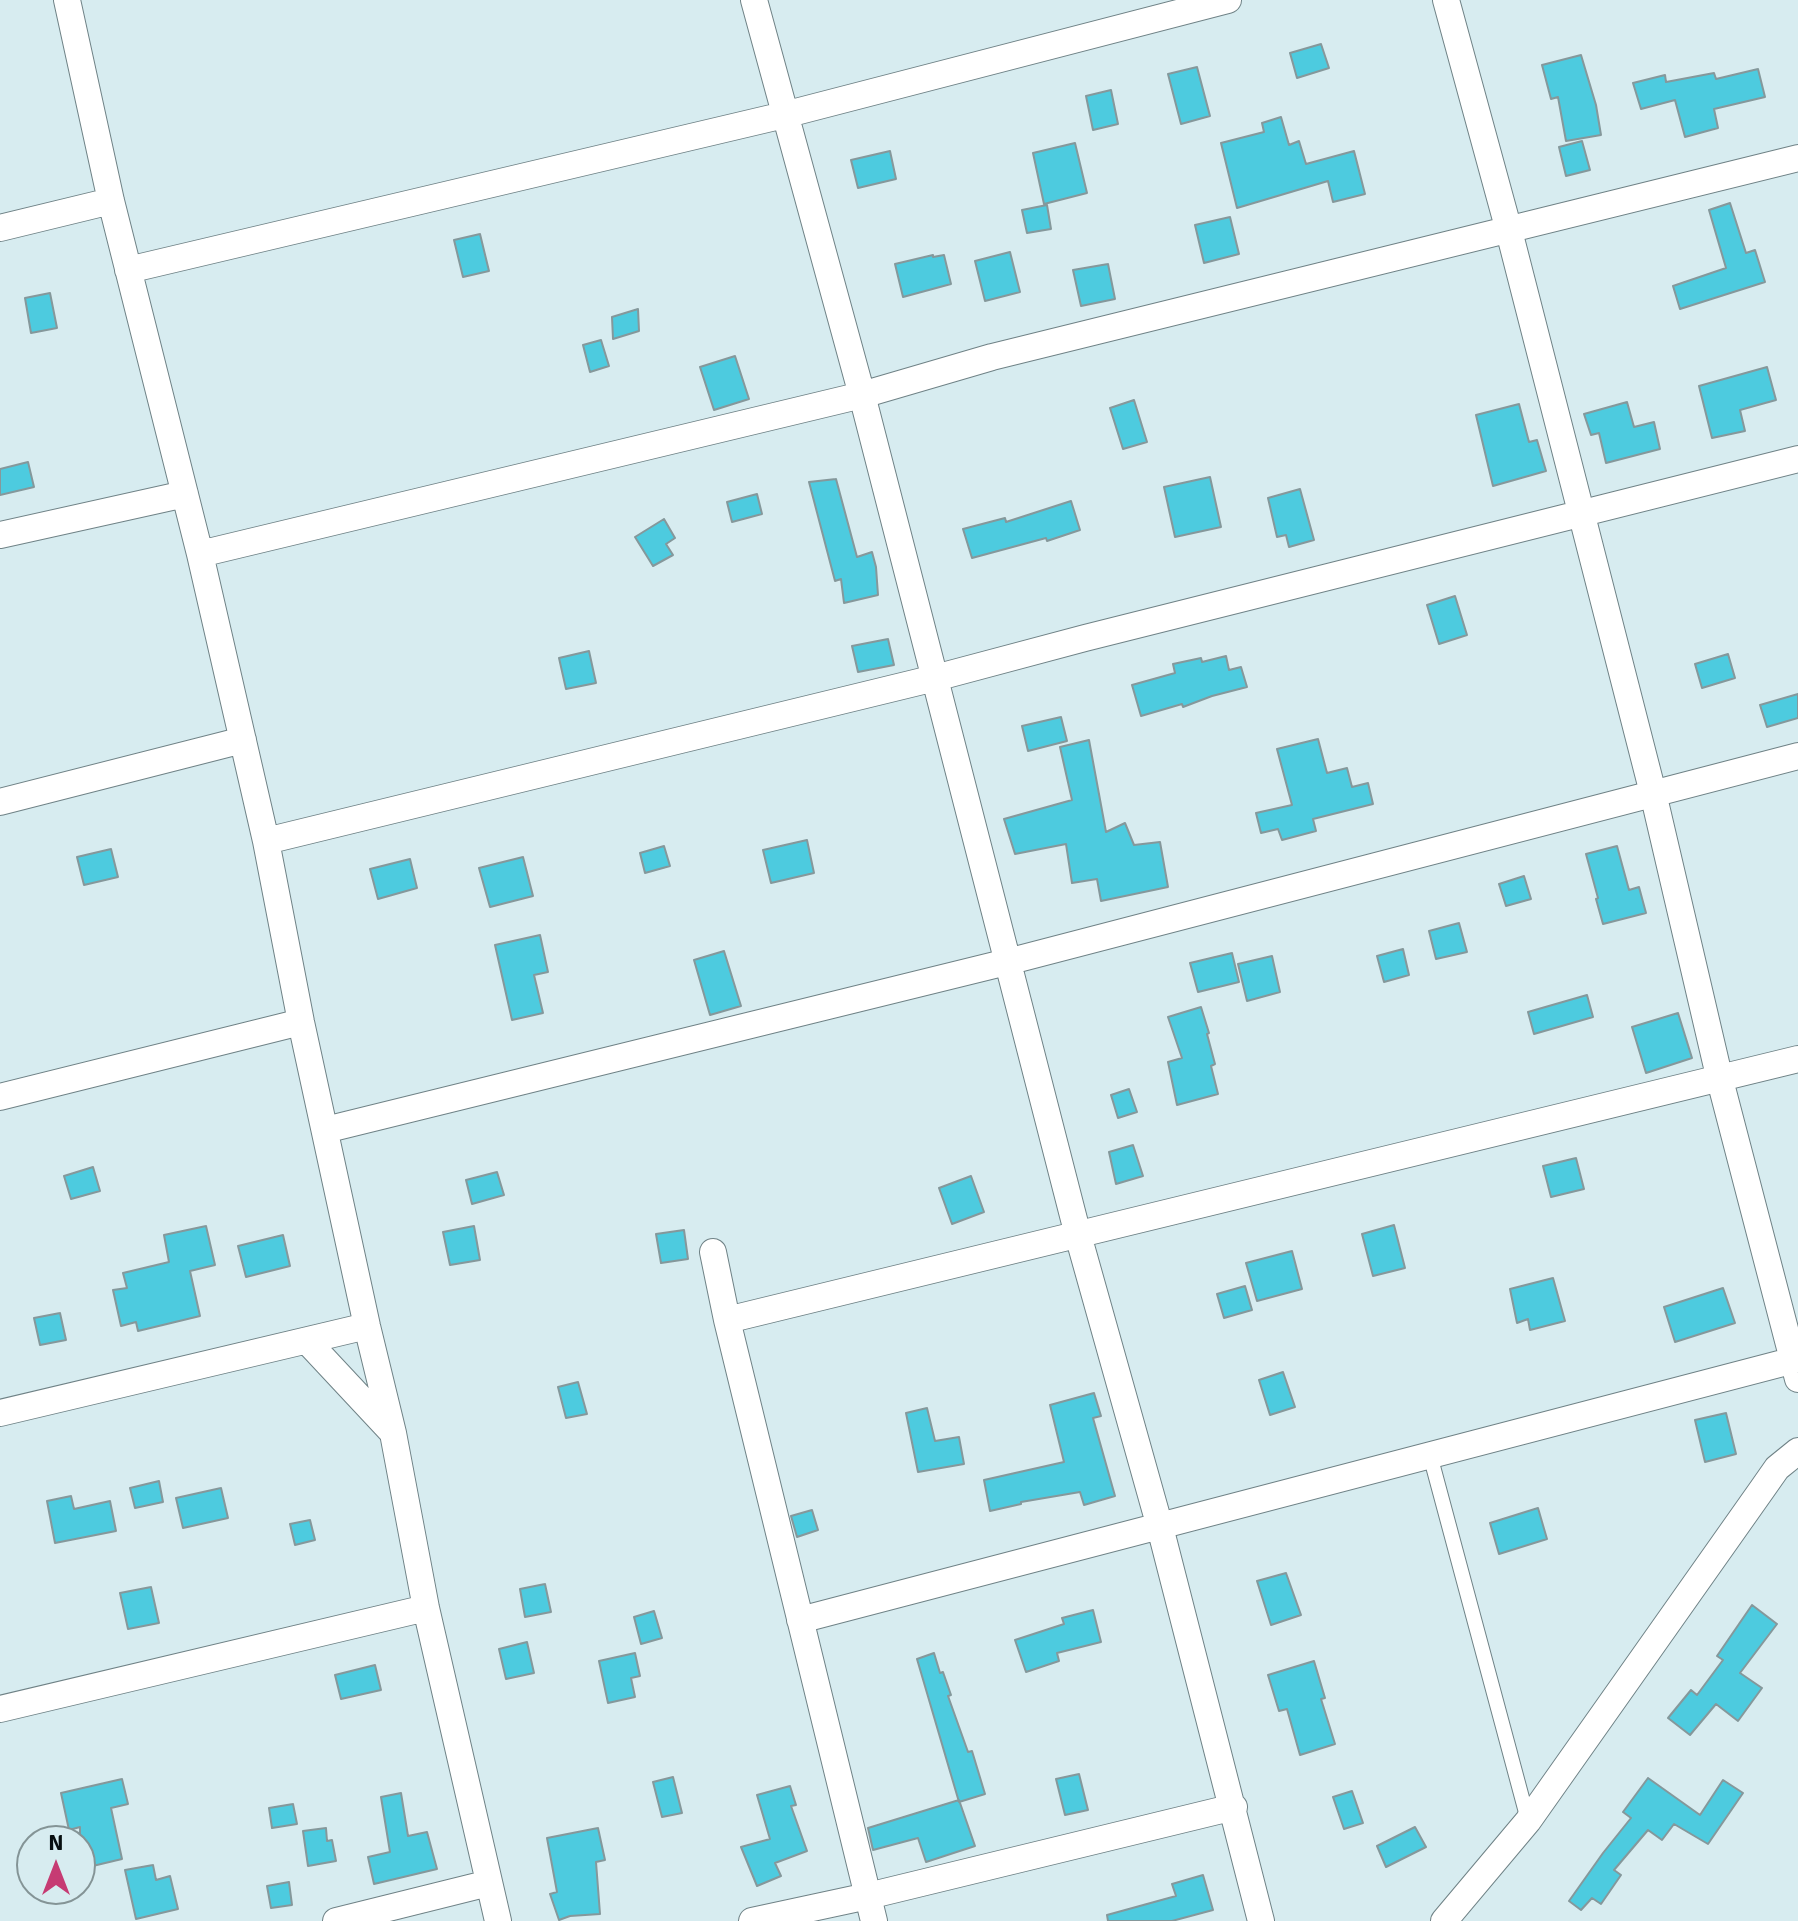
<!DOCTYPE html>
<style>
body{margin:0}
#map{position:relative;width:1798px;height:1921px;overflow:hidden;background:#d7ecf0;font-family:Signika,sans-serif}
canvas{display:block}
.north{position:absolute;left:16px;top:1825px;width:80px;height:80px;box-sizing:border-box;background:#d7ecf0;border:2px solid #849496;border-radius:50%;rotate:0deg;font-size:22px;font-weight:700;line-height:32px;text-align:center;color:#080f10}
.north::after{content:'';display:block;margin:auto;width:28px;height:36px;background:#c63b73;clip-path:polygon(50% 0,100% 100%,50% 72%,0 100%)}
</style>
<div id="map">
<canvas width="1798" height="1921"></canvas>
<div class="north">N</div>
</div>
<script>
const g = document.querySelector('canvas').getContext('2d');
g.lineJoin = 'round';
function fillPath(path, color) {
  g.fillStyle = color;
  g.fill(path, 'evenodd');
}
function shape(rows) {
  const path = new Path2D();
  for (const r of rows) {
    path.moveTo(r[0], r[1]);
    for (let i = 2; i < r.length; i += 2) path.lineTo(r[i], r[i + 1]);
  }
  return path;
}
function trace(path, color, width, dash) {
  g.strokeStyle = color;
  g.lineWidth = width;
  g.lineCap = dash ? 'butt' : 'round';
  g.setLineDash(dash || []);
  g.stroke(path);
}
const building = shape([
 [1321,44,1329,68,1297,78,1290,53,1321,44],
 [1581,55,1596,105,1601,135,1566,141,1558,97,1551,99,1542,65,1581,55],
 [1197,67,1210,116,1181,124,1168,74,1197,67],
 [1758,69,1765,97,1714,109,1718,128,1685,137,1675,100,1641,109,1633,83,1665,75,1666,82,1714,73,1716,79,1758,69],
 [1111,90,1118,124,1093,130,1086,96,1111,90],
 [1281,117,1289,145,1299,141,1306,164,1354,151,1365,194,1333,202,1328,181,1237,208,1221,143,1264,132,1262,123,1281,117],
 [1582,141,1590,170,1566,176,1559,147,1582,141],
 [1075,143,1087,193,1044,204,1033,153,1075,143],
 [890,151,896,179,858,188,851,160,890,151],
 [1730,203,1746,253,1755,250,1765,282,1680,309,1673,286,1726,268,1709,210,1730,203],
 [1047,205,1051,229,1027,233,1022,210,1047,205],
 [1230,217,1239,254,1204,263,1195,225,1230,217],
 [480,234,489,271,463,277,454,240,480,234],
 [1010,252,1020,292,985,301,975,261,1010,252],
 [933,255,933,257,944,255,951,284,903,297,895,264,933,255],
 [1108,264,1115,299,1081,306,1073,270,1108,264],
 [50,293,57,328,31,333,25,298,50,293],
 [638,309,639,331,613,339,612,317,638,309],
 [601,340,609,366,590,372,583,345,601,340],
 [735,356,749,399,714,410,700,367,735,356],
 [1767,367,1776,400,1740,410,1745,431,1712,438,1699,386,1767,367],
 [1134,400,1147,442,1123,449,1110,408,1134,400],
 [1627,402,1634,427,1654,422,1660,449,1606,463,1599,433,1591,435,1584,414,1627,402],
 [1519,404,1529,442,1537,440,1546,471,1493,486,1476,415,1519,404],
 [28,462,34,487,0,495,0,469,28,462],
 [1210,477,1221,527,1175,537,1164,487,1210,477],
 [836,479,857,557,872,552,876,567,878,595,844,603,841,579,835,581,809,482,836,479],
 [1300,489,1314,540,1289,547,1286,535,1277,537,1268,498,1300,489],
 [757,494,762,514,732,522,727,502,757,494],
 [1071,501,1080,530,1047,541,1046,538,972,558,963,529,1005,518,1006,522,1071,501],
 [664,519,675,538,666,544,673,555,653,566,635,537,664,519],
 [1455,596,1467,635,1439,644,1427,605,1455,596],
 [888,639,894,665,858,672,852,646,888,639],
 [589,651,596,683,566,689,559,658,589,651],
 [1728,654,1735,678,1702,688,1695,664,1728,654],
 [1226,656,1229,670,1241,667,1247,687,1212,696,1183,707,1182,704,1141,716,1132,685,1175,673,1173,664,1201,658,1202,662,1226,656],
 [1798,694,1798,718,1767,727,1760,705,1798,694],
 [1061,717,1067,741,1028,751,1022,726,1061,717],
 [1318,739,1327,773,1347,768,1352,787,1368,783,1373,804,1313,819,1316,831,1282,840,1278,829,1261,833,1256,813,1292,805,1277,749,1318,739],
 [1089,740,1106,832,1125,823,1134,845,1160,842,1168,887,1101,901,1097,879,1072,883,1066,844,1015,854,1004,819,1072,800,1060,747,1089,740],
 [807,840,814,873,771,883,763,850,807,840],
 [664,846,670,866,645,873,640,853,664,846],
 [1617,846,1629,890,1639,887,1646,913,1603,924,1596,899,1598,898,1586,854,1617,846],
 [111,849,118,877,84,885,77,857,111,849],
 [523,857,533,896,490,907,479,868,523,857],
 [410,859,417,888,378,899,370,869,410,859],
 [1524,876,1531,899,1506,906,1499,884,1524,876],
 [1459,923,1467,952,1436,959,1429,931,1459,923],
 [540,935,548,972,534,975,543,1013,512,1020,495,945,540,935],
 [1403,949,1409,975,1384,982,1377,956,1403,949],
 [724,951,741,1006,710,1015,694,960,724,951],
 [1232,953,1239,982,1198,992,1190,963,1232,953],
 [1272,956,1280,992,1247,1001,1238,964,1272,956],
 [1587,995,1593,1017,1534,1034,1528,1012,1587,995],
 [1201,1007,1209,1033,1207,1034,1215,1064,1211,1066,1218,1094,1177,1105,1168,1062,1182,1058,1168,1017,1201,1007],
 [1678,1013,1692,1058,1646,1073,1632,1027,1678,1013],
 [1129,1089,1137,1112,1118,1118,1111,1095,1129,1089],
 [1133,1145,1143,1176,1116,1184,1109,1152,1133,1145],
 [1576,1158,1584,1189,1551,1197,1543,1166,1576,1158],
 [93,1167,100,1191,71,1199,64,1176,93,1167],
 [497,1172,504,1195,472,1204,466,1180,497,1172],
 [971,1176,984,1212,952,1224,939,1188,971,1176],
 [1394,1225,1405,1268,1373,1276,1362,1234,1394,1225],
 [206,1226,215,1265,190,1271,200,1316,138,1331,136,1322,121,1326,113,1290,127,1288,123,1273,169,1262,164,1235,206,1226],
 [474,1226,480,1260,450,1265,443,1232,474,1226],
 [684,1230,688,1259,661,1263,656,1234,684,1230],
 [283,1235,290,1266,246,1277,238,1246,283,1235],
 [1292,1251,1302,1289,1257,1301,1246,1263,1292,1251],
 [1553,1278,1565,1321,1530,1330,1528,1319,1517,1323,1510,1289,1553,1278],
 [1245,1286,1252,1310,1224,1318,1217,1294,1245,1286],
 [1723,1288,1735,1323,1675,1342,1664,1307,1723,1288],
 [60,1313,66,1340,40,1345,34,1318,60,1313],
 [1283,1372,1295,1407,1270,1415,1259,1380,1283,1372],
 [578,1382,587,1414,566,1418,558,1387,578,1382],
 [1094,1393,1101,1416,1093,1418,1115,1496,1084,1505,1080,1492,1021,1502,1021,1504,990,1511,984,1480,1064,1462,1050,1405,1094,1393],
 [927,1408,935,1441,959,1437,964,1464,918,1472,906,1413,927,1408],
 [1726,1413,1736,1454,1705,1462,1695,1420,1726,1413],
 [159,1481,163,1502,135,1508,130,1488,159,1481],
 [221,1488,228,1518,183,1528,176,1498,221,1488],
 [71,1496,74,1509,110,1501,116,1531,55,1543,47,1501,71,1496],
 [1538,1508,1547,1539,1499,1554,1490,1523,1538,1508],
 [812,1510,818,1530,797,1537,791,1516,812,1510],
 [310,1520,315,1540,295,1545,290,1524,310,1520],
 [1286,1573,1301,1615,1271,1625,1257,1581,1286,1573],
 [545,1584,551,1612,525,1617,520,1589,545,1584],
 [151,1587,159,1623,128,1629,120,1593,151,1587],
 [1752,1605,1777,1624,1740,1673,1762,1688,1738,1721,1716,1704,1690,1735,1668,1718,1691,1690,1697,1695,1723,1660,1717,1656,1752,1605],
 [1093,1610,1101,1642,1057,1653,1059,1661,1026,1672,1015,1640,1064,1624,1062,1618,1093,1610],
 [654,1611,662,1638,641,1644,634,1617,654,1611],
 [527,1642,534,1673,506,1679,499,1649,527,1642],
 [635,1653,640,1676,631,1678,635,1697,608,1703,599,1661,635,1653],
 [934,1653,940,1673,943,1672,951,1695,948,1696,968,1752,972,1751,985,1794,959,1802,917,1659,934,1653],
 [1314,1661,1325,1698,1321,1699,1335,1744,1300,1755,1287,1709,1279,1711,1268,1675,1314,1661],
 [375,1665,381,1690,341,1699,335,1675,375,1665],
 [1079,1774,1088,1810,1065,1815,1056,1779,1079,1774],
 [673,1777,682,1813,662,1817,653,1782,673,1777],
 [1648,1778,1700,1815,1723,1780,1743,1793,1708,1844,1674,1824,1662,1840,1648,1830,1614,1870,1621,1875,1601,1904,1592,1898,1581,1910,1569,1901,1603,1853,1631,1818,1623,1812,1648,1778],
 [122,1779,128,1804,111,1808,122,1859,80,1869,80,1827,69,1830,61,1793,122,1779],
 [790,1786,796,1805,791,1806,807,1851,775,1863,781,1876,757,1886,741,1847,770,1839,757,1795,790,1786],
 [1352,1791,1363,1823,1344,1829,1333,1797,1352,1791],
 [401,1793,408,1836,427,1832,437,1869,374,1884,368,1857,390,1852,381,1797,401,1793],
 [959,1800,975,1846,926,1862,918,1838,873,1850,868,1828,959,1800],
 [293,1804,297,1824,272,1828,269,1808,293,1804],
 [1415,1827,1426,1847,1386,1867,1377,1846,1415,1827],
 [326,1828,327,1841,332,1840,336,1861,308,1866,303,1831,326,1828],
 [598,1828,605,1860,596,1862,600,1914,570,1916,559,1920,550,1894,557,1892,547,1838,598,1828],
 [153,1865,156,1880,170,1876,178,1909,136,1919,125,1870,153,1865],
 [1203,1875,1213,1910,1172,1921,1108,1921,1107,1915,1176,1896,1172,1884,1203,1875],
 [289,1882,292,1905,271,1908,267,1886,289,1882]
]);
fillPath(building, '#4dcbdf');
trace(building, '#85989b', 2);
const service = shape([
 [1430,1455,1528,1820]
]);
const minor = shape([
 [67,0,111,201,200,554,266,841,301,1022,367,1326,393,1433,426,1608,498,1921],
 [754,0,862,395,1078,1235,1160,1527,1261,1921],
 [1446,0,1508,227,1653,793,1720,1080,1798,1379],
 [0,228,111,201],
 [128,270,784,115,1228,0],
 [0,535,185,494],
 [200,554,862,395,992,357,1798,158],
 [0,802,243,740],
 [266,841,935,678,1085,638,1798,459],
 [0,1097,301,1022],
 [325,1130,1007,962,1798,756],
 [713,1252,727,1320,1798,1059],
 [727,1320,874,1921],
 [307,1341,392,1432],
 [0,1413,367,1326],
 [800,1620,1798,1359],
 [0,1709,426,1608],
 [336,1921,489,1883],
 [752,1921,868,1896,1234,1807],
 [1444,1921,1528,1821,1763,1488,1777,1468,1798,1451]
]);
trace(service, '#6f8286', 16);
trace(minor, '#6f8286', 28);
trace(service, '#fff', 14);
trace(minor, '#fff', 26);
</script>
